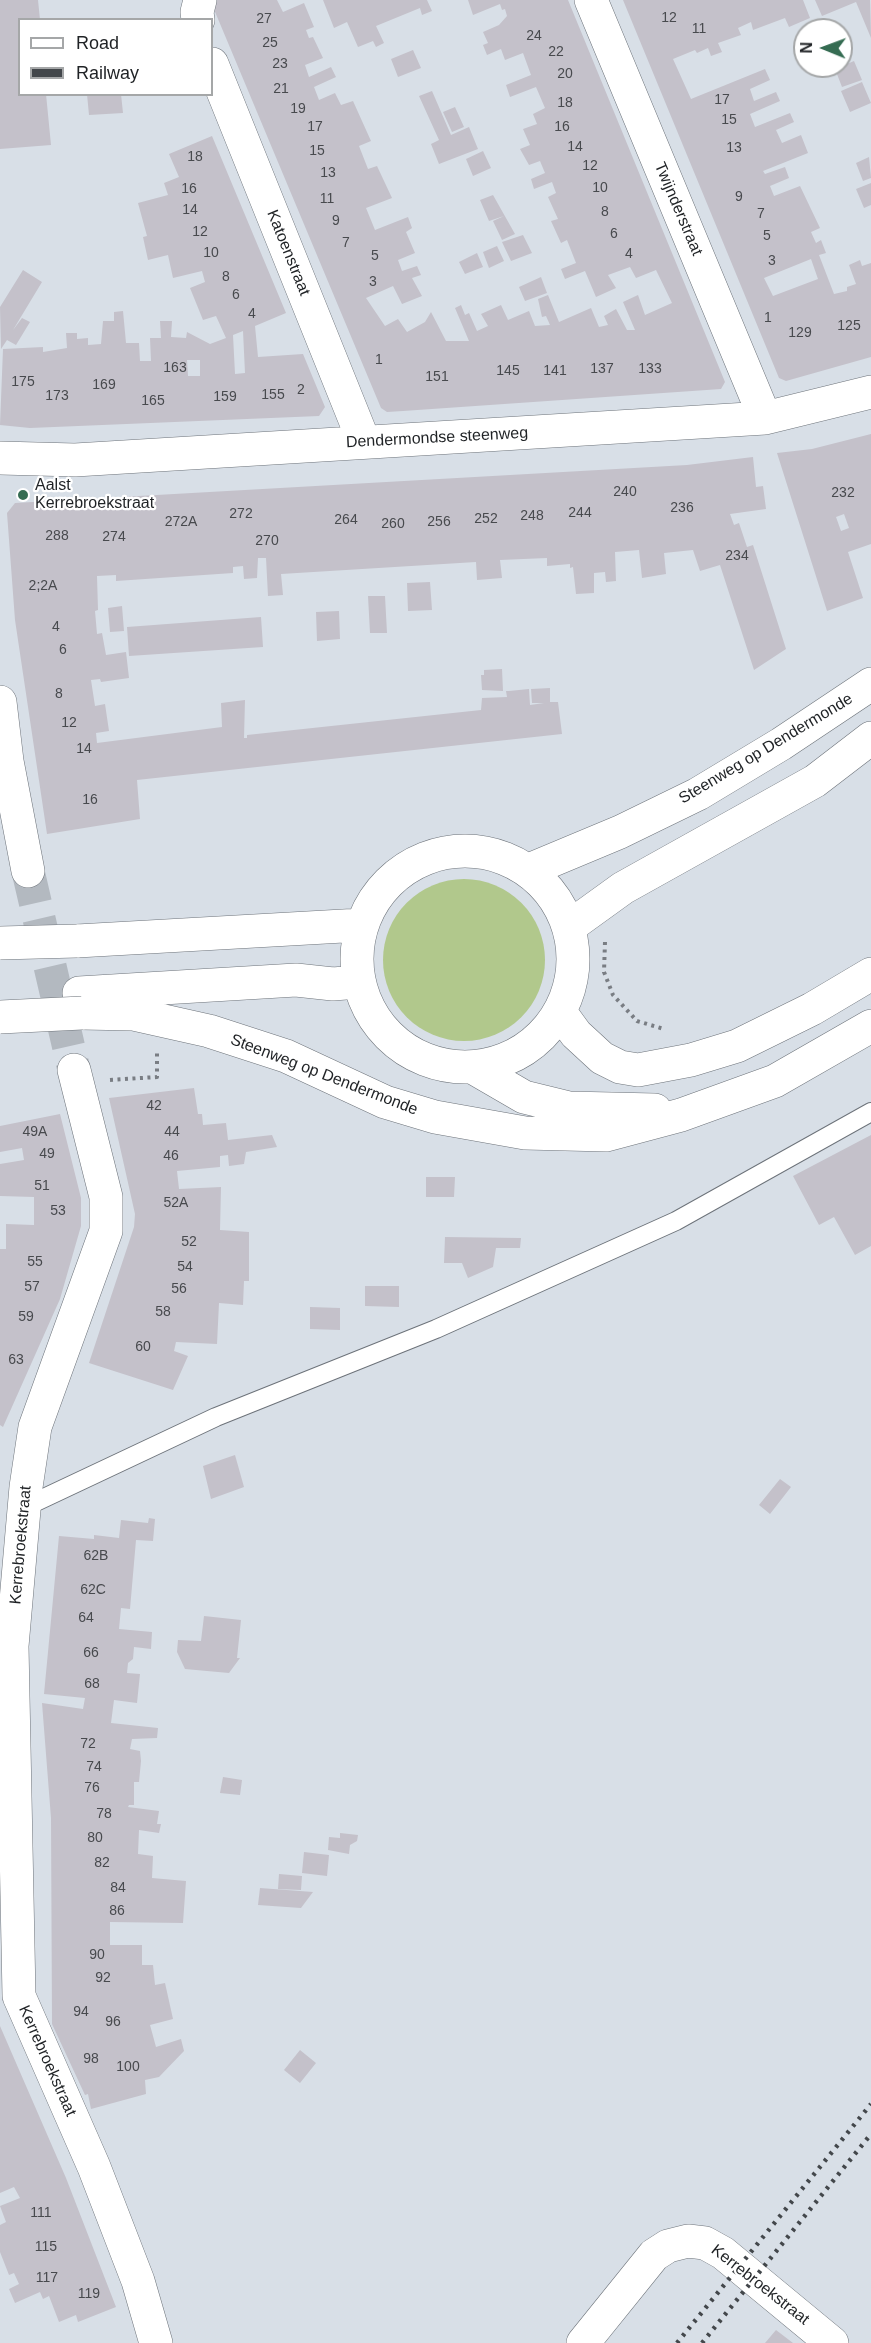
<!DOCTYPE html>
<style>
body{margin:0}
#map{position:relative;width:871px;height:2343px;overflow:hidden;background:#d8dfe7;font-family:Helvetica,sans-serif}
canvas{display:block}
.legend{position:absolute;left:18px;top:18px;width:195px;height:78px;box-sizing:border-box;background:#fff;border:2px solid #a5a7a8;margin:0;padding:8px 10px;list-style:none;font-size:18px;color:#1f2225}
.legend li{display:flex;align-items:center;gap:12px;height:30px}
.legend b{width:30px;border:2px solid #a5a7a8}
.north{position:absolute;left:793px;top:18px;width:60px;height:60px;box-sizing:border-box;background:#fff;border:2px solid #a5a7a8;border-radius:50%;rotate:271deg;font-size:16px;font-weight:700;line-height:24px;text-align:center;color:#1f2225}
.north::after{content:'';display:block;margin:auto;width:21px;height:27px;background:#356c52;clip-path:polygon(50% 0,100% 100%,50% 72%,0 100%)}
</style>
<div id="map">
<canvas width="871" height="2343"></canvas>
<ul class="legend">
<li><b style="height:8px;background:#fff"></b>Road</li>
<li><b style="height:8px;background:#43474b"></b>Railway</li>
</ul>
<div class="north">N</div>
</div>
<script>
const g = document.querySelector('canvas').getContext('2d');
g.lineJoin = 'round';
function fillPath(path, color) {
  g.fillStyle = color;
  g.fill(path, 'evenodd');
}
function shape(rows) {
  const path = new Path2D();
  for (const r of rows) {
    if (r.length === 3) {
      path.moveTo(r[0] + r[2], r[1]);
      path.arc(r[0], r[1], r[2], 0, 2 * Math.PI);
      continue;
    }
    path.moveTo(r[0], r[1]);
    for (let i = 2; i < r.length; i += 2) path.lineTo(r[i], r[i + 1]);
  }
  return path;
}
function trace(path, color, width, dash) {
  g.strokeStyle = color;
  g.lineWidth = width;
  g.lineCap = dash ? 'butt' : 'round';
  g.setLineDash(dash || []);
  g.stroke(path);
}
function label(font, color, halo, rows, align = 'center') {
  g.font = font + ' Helvetica,sans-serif';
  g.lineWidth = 4.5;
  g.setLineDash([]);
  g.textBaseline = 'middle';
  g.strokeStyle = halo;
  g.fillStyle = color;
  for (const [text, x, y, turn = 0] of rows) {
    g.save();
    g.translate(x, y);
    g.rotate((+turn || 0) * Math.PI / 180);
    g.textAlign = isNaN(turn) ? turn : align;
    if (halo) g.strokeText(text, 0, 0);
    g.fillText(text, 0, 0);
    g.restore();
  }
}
fillPath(shape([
 [464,960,81]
]), '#b1c88c');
fillPath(shape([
 [0,0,38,0,40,20,20,20,20,94,46,94,51,145,0,149],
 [216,0,277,0,283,12,304,3,314,27,306,30,309,38,313,37,323,58,305,65,309,77,331,67,336,77,314,87,319,100,335,93,341,105,353,101,371,141,359,146,368,169,377,166,392,198,366,208,375,230,408,217,412,228,406,232,415,253,398,260,402,271,417,266,421,275,412,278,422,296,402,304,393,286,366,298,385,326,398,319,407,332,425,322,431,312,446,341,469,341,455,308,461,305,465,315,469,313,477,331,488,326,481,314,501,305,508,320,529,311,535,326,550,325,546,316,542,317,538,299,548,295,559,322,591,308,599,327,608,325,604,316,616,309,627,330,635,330,623,302,638,295,645,315,672,303,656,270,636,278,630,267,608,275,616,288,596,297,585,271,565,279,561,269,576,263,567,240,561,243,551,221,558,219,548,197,556,193,552,182,534,189,531,179,545,173,540,161,529,165,520,149,530,145,523,129,537,124,533,114,545,108,536,87,510,97,506,85,531,75,523,53,505,60,501,49,487,55,483,45,488,43,483,32,499,25,507,16,505,9,502,10,500,4,473,15,468,0,568,0,725,382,721,389,403,411,387,412,381,408,213,7],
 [323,0,427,0,432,11,422,15,420,8,376,26,384,43,376,47,373,41,358,47,347,22,334,28],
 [623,0,803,0,810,18,789,27,785,18,753,30,751,22,738,28,741,35,718,43,722,52,711,56,708,48,697,53,695,50,673,59,691,99,765,69,770,80,750,89,754,101,776,92,780,101,750,114,755,127,790,113,794,122,776,130,782,143,801,135,808,153,763,171,765,174,785,167,789,178,770,186,774,196,800,186,820,228,811,232,816,243,821,240,826,253,819,255,834,294,847,291,847,287,856,284,849,265,860,260,862,266,871,263,871,357,786,381,779,378],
 [811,259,818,279,773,296,764,278],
 [815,0,870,0,871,38,856,2,822,16],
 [841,45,848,62,841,66],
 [413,50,421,68,398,77,391,59],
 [854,61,862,80,842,87,835,69],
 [862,82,871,103,850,112,841,91],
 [432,91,451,135,469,127,478,149,439,164,431,144,439,140,419,96],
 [87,94,121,94,123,113,89,115],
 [455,107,464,127,452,132,443,112],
 [212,136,286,313,255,326,258,357,303,354,325,407,319,416,30,428,0,425,3,349,43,347,43,352,67,348,66,333,77,333,77,339,88,338,88,345,101,344,103,321,114,321,114,312,123,311,126,343,139,343,140,361,151,361,150,338,161,338,160,321,172,321,171,337,186,338,187,332,210,344,226,338,216,316,203,320,190,288,205,282,202,271,173,278,168,255,148,260,143,237,147,236,138,203,168,195,164,183,179,177,169,154],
 [243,331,245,373,235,374,233,335],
 [187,360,200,360,200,376,188,376],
 [483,151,491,168,473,176,466,159],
 [869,157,871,178,863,181,856,163],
 [871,183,871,205,864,208,856,189],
 [493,195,515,234,502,240,493,221,504,216,489,221,480,200],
 [523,235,532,253,511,261,502,242],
 [497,246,504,261,489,268,483,252],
 [477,253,483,267,465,274,459,262],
 [23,270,42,282,13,330,22,318,30,322,16,345,7,340,1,349,0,307],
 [541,277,547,293,525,301,519,287],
 [871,434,871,544,848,552,863,598,827,611,777,453,812,449],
 [844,514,849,528,841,531,836,517],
 [753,457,756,487,763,486,766,509,730,514,734,525,739,523,747,547,753,545,786,649,754,670,720,565,700,571,693,550,664,553,666,574,642,578,639,550,615,552,616,581,606,582,605,572,594,573,594,593,576,594,573,567,570,568,570,564,547,566,547,558,500,560,502,578,477,580,476,562,281,574,283,595,268,596,266,558,258,558,257,578,244,579,243,566,233,567,233,573,116,581,116,575,97,576,98,610,95,611,97,634,102,633,106,655,126,652,129,678,101,682,100,679,91,680,95,706,105,704,109,731,96,733,97,743,222,727,221,703,245,700,244,738,247,738,247,735,481,710,482,698,507,697,506,691,509,691,529,689,530,705,544,703,532,703,531,689,550,688,550,702,558,702,562,734,137,780,140,819,47,834,15,620,7,513,15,503,687,465],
 [430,582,432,610,408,611,407,583],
 [368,596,385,596,387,633,370,633],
 [122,606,124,631,110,632,108,608],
 [339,611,340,639,317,641,316,612],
 [261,617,263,647,129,656,127,627],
 [502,669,503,691,482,690,481,675,484,675,484,670],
 [194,1088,198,1114,202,1114,203,1125,226,1123,228,1140,272,1135,277,1147,246,1152,244,1164,229,1166,228,1155,220,1156,220,1167,177,1171,179,1189,221,1187,220,1230,249,1232,249,1281,244,1281,243,1305,219,1303,217,1344,176,1342,174,1351,188,1356,173,1390,89,1363,134,1227,135,1214,109,1098],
 [60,1114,81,1198,81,1226,60,1299,3,1427,0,1425,0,1249,6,1249,6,1224,34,1225,34,1197,0,1196,0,1164,24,1160,22,1148,0,1152,0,1126],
 [871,1135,871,1246,855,1255,834,1217,819,1225,793,1176],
 [426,1177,455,1177,454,1197,426,1197],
 [445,1237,521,1238,520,1248,496,1248,493,1267,468,1278,462,1263,444,1263],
 [365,1286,399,1286,399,1307,365,1306],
 [310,1307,340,1308,340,1330,310,1329],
 [235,1455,244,1487,211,1499,203,1466],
 [780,1479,791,1487,770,1514,759,1505],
 [149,1518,155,1519,153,1541,136,1540,130,1609,121,1608,119,1629,152,1632,151,1649,134,1647,133,1659,128,1663,127,1673,140,1674,137,1703,114,1700,111,1723,158,1728,157,1738,132,1739,130,1749,140,1751,141,1761,139,1782,134,1782,134,1805,129,1805,128,1807,159,1811,157,1824,161,1824,159,1833,139,1830,138,1854,153,1856,152,1878,186,1881,183,1923,110,1922,110,1945,142,1945,142,1965,153,1965,155,1985,165,1983,173,2019,150,2025,156,2047,181,2039,184,2051,159,2077,145,2080,146,2094,91,2109,88,2094,85,2095,52,2024,51,1818,42,1703,83,1709,85,1698,44,1694,59,1536,94,1539,94,1535,119,1538,121,1520,148,1523],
 [204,1616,241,1620,237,1658,240,1658,229,1673,185,1669,177,1652,178,1640,201,1641],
 [223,1777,242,1780,240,1795,220,1793],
 [340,1833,358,1835,357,1841,350,1845,349,1854,328,1850,329,1837,340,1838],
 [304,1852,329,1855,327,1876,302,1873],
 [279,1874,302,1876,301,1890,278,1889],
 [260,1888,313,1892,301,1908,258,1905],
 [0,2026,66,2178,116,2307,78,2322,76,2315,59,2322,49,2296,43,2299,40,2292,15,2303,9,2289,19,2284,14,2273,9,2275,0,2252,0,2225,6,2222,0,2206,20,2198,14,2187,0,2193],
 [300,2050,316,2063,300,2083,284,2070],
 [776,2330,793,2343,765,2343]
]), '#c4c1ca');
trace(shape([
 [28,871,74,1070]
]), '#b3b9c0', 33, [33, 16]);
const service = shape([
 [25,1507,216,1417,436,1329,676,1221,871,1112]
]);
const minor = shape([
 [591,0,765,418],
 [198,20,197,12,200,0],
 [212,64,364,442],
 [0,458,75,460,765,418,871,392],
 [0,702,7,761,28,871],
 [74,1070,106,1197,106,1231,35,1427,26,1487,12,1646,19,1996,94,2167,138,2281,156,2343],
 [583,2343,654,2255,668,2246,688,2241,705,2243,723,2253,832,2343]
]);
const secondary = shape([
 [465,959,108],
 [529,870,620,832,698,794,781,744,871,684],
 [569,927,623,888,815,781,871,738],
 [77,941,361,925],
 [79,993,296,980,333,984,358,982],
 [560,1012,576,1034,602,1058,620,1067,638,1070,691,1060,737,1046,812,1009,871,974],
 [82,1013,133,1014,209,1031,286,1056,385,1102,435,1117,525,1133,606,1135,681,1115,775,1081,871,1026],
 [474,1068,524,1097,569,1108,655,1110]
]);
trace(service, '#6d737a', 20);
trace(minor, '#6d737a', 34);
trace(secondary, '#6d737a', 34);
trace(shape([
 [605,942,604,972,613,995,637,1021,664,1029],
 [110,1080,157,1077,157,1053]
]), '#797d83', 4, [3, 4.5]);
trace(service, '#fff', 18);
trace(minor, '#fff', 33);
trace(secondary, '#fff', 33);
trace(shape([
 [677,2343,871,2104],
 [702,2343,871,2134]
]), '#43474b', 4.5, [3, 6]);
const secondaryBridge = shape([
 [0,943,77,941],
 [0,1017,82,1013]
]);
trace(secondaryBridge, '#6d737a', 34, []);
trace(secondaryBridge, '#fff', 33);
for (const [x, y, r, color] of [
 [23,495,6,"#356c52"]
]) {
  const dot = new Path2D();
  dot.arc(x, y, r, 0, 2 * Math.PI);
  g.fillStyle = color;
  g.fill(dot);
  trace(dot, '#fff', 2);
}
label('14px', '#484a4e', null, [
 ["12",669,18],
 ["27",264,19],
 ["11",699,29],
 ["24",534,36],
 ["25",270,43],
 ["22",556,52],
 ["23",280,64],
 ["20",565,74],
 ["21",281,89],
 ["17",722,100],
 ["18",565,103],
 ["19",298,109],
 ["15",729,120],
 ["17",315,127],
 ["16",562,127],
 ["14",575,147],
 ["13",734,148],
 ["15",317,151],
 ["18",195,157],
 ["12",590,166],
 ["13",328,173],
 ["10",600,188],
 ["16",189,189],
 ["9",739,197],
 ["11",327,199],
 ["14",190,210],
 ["8",605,212],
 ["7",761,214],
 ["9",336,221],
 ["12",200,232],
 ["6",614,234],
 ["5",767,236],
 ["7",346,243],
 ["10",211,253],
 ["4",629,254],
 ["5",375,256],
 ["3",772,261],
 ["8",226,277],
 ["3",373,282],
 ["6",236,295],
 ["4",252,314],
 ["1",768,318],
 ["125",849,326],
 ["129",800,333],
 ["1",379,360],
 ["163",175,368],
 ["137",602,369],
 ["133",650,369],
 ["145",508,371],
 ["141",555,371],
 ["151",437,377],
 ["175",23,382],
 ["169",104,385],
 ["2",301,390],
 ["155",273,395],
 ["173",57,396],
 ["159",225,397],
 ["165",153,401],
 ["240",625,492],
 ["232",843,493],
 ["236",682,508],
 ["244",580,513],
 ["272",241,514],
 ["248",532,516],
 ["252",486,519],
 ["264",346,520],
 ["272A",181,522],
 ["256",439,522],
 ["260",393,524],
 ["288",57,536],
 ["274",114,537],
 ["270",267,541],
 ["234",737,556],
 ["2;2A",43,586],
 ["4",56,627],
 ["6",63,650],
 ["8",59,694],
 ["12",69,723],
 ["14",84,749],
 ["16",90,800],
 ["42",154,1106],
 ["49A",35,1132],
 ["44",172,1132],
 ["49",47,1154],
 ["46",171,1156],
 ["51",42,1186],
 ["52A",176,1203],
 ["53",58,1211],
 ["52",189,1242],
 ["55",35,1262],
 ["54",185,1267],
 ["57",32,1287],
 ["56",179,1289],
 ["58",163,1312],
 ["59",26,1317],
 ["60",143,1347],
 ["63",16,1360],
 ["62B",96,1556],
 ["62C",93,1590],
 ["64",86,1618],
 ["66",91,1653],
 ["68",92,1684],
 ["72",88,1744],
 ["74",94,1767],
 ["76",92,1788],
 ["78",104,1814],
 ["80",95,1838],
 ["82",102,1863],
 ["84",118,1888],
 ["86",117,1911],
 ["90",97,1955],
 ["92",103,1978],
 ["94",81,2012],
 ["96",113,2022],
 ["98",91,2059],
 ["100",128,2067],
 ["111",41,2213],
 ["115",46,2247],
 ["117",47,2278],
 ["119",89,2294]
]);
label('16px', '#1f2225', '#fff', [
 ["Twijnderstraat",678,209,67],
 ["Katoenstraat",288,253,68],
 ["Dendermondse steenweg",437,438,-3],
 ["Steenweg op Dendermonde",766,749,-31],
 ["Steenweg op Dendermonde",324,1075,21],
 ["Kerrebroekstraat",21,1545,-85],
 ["Kerrebroekstraat",47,2061,66],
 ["Kerrebroekstraat",760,2285,38]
]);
label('16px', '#1f2225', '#fff', [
 ["Aalst",35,486],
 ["Kerrebroekstraat",35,504]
], 'left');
</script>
